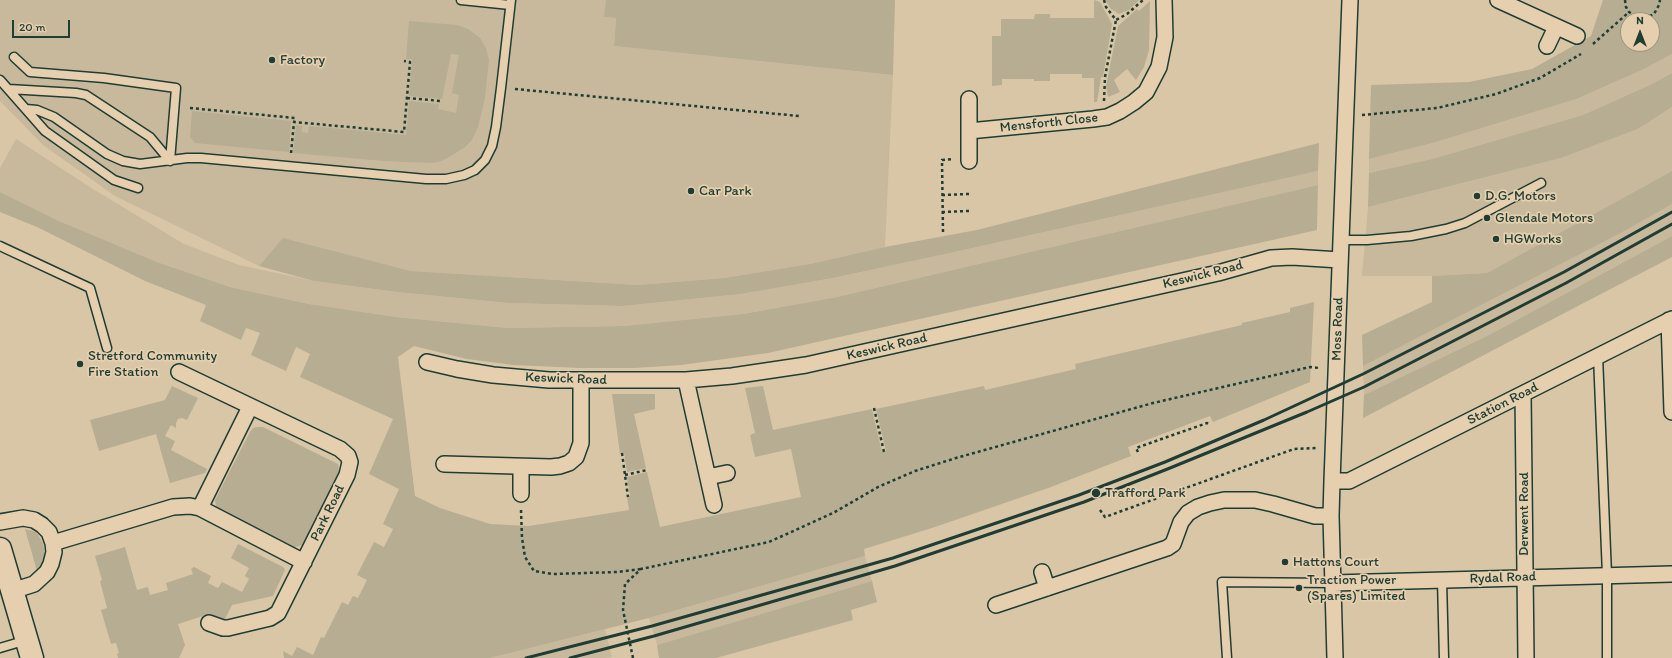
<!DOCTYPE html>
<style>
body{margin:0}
#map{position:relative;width:1672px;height:658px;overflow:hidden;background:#d9c6a7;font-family:Itim,sans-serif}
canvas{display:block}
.north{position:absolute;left:1620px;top:12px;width:40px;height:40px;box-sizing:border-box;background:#e5cfae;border:1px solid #96957d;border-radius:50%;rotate:0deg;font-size:11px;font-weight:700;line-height:16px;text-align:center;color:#1f3d34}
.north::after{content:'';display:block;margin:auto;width:14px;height:18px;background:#1f3d34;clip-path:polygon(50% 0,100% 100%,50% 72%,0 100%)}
.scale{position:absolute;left:12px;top:20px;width:58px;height:18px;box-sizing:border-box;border:2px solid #1f3d34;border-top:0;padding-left:5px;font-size:12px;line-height:14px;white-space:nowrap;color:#1f3d34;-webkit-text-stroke:3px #e5cfae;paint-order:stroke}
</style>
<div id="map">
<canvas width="1672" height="658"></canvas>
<div class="north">N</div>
<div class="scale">20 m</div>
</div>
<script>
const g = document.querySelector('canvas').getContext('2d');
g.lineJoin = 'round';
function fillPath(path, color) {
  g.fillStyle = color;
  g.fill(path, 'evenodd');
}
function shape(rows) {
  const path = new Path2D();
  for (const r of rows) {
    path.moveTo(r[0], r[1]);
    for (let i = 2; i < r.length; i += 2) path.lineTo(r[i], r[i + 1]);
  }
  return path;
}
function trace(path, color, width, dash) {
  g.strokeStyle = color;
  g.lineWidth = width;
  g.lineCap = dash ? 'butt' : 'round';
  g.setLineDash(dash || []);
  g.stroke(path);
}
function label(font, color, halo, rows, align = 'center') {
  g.font = font + ' Itim,sans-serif';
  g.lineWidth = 3.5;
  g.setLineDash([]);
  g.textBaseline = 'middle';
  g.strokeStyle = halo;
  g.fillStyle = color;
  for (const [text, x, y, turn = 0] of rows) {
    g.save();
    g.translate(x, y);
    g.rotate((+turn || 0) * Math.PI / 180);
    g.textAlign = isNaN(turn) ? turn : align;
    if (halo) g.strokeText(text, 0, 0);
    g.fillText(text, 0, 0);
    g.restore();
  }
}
fillPath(shape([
 [0,0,606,0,605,17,616,18,614,46,893,75,885,247,810,264,724,278,638,285,411,271,283,239,259,266,115,196,43,145,0,101],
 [1672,54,1672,73,1652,84,1583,115,1432,159,1369,173,1369,159,1429,144,1646,68],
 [1672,107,1672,171,1607,207,1487,273,1432,276,1362,276,1368,207,1561,158,1638,129],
 [16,139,93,189,184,244,239,265,314,281,397,292,508,303,623,306,741,294,833,278,950,253,1318,171,1318,185,837,297,743,314,624,326,508,328,396,317,309,304,230,287,157,262,59,221,0,192,0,168],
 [1672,204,1672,236,1489,335,1364,395,1363,366,1619,234],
 [865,556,872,581,657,645,649,618],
 [605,629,612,657,606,658,490,658]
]), '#c8b99c');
fillPath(shape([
 [606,0,895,0,893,75,614,46,616,18,604,17],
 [1094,0,1100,2,1112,24,1103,77,1101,77,1097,102,1094,102,1094,78,1082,78,1082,74,1050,74,1050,81,1034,81,1034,79,1002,79,1002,85,992,86,992,36,1001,36,1001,19,1034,19,1035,14,1050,14,1050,18,1094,18],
 [1105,0,1139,0,1129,10,1119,14,1111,9],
 [1603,0,1672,0,1672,54,1646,68,1576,99,1429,144,1369,159,1371,85,1469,82,1532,69,1591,36],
 [1628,20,1652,20,1652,44,1628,44],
 [1150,1,1149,50,1144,67,1136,80,1127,69,1114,80,1120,92,1108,97,1106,86,1118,26,1137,9,1139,11],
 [409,21,457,25,468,29,480,38,486,48,489,60,485,98,478,127,472,140,465,147,451,156,441,161,433,163,384,161,293,153,296,125,302,126,302,132,308,133,309,126,406,135,409,101,439,104,438,109,456,113,459,95,452,93,459,55,451,54,442,99,409,96,412,59,406,59],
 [1672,73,1672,107,1638,129,1561,158,1368,207,1369,173,1432,159,1583,115,1652,84],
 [192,111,291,121,289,152,195,143,190,137],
 [1319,143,1318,171,950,253,833,278,741,294,623,306,508,303,397,292,314,281,259,266,283,238,411,271,638,285,724,278,810,264,885,247,977,230],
 [1672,171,1672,204,1619,234,1363,366,1362,335,1432,302,1432,276,1487,273],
 [1318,185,1317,230,768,353,681,365,634,368,580,368,513,365,467,359,414,346,398,357,415,496,440,508,490,524,529,526,629,510,627,497,630,496,627,477,647,472,660,527,801,497,791,449,755,457,750,435,755,433,745,388,763,386,773,430,872,409,882,452,886,451,876,409,984,386,985,390,1076,369,1075,364,1242,325,1242,323,1290,312,1290,308,1314,302,1310,382,1213,422,1210,416,1128,447,1131,456,1051,487,935,527,864,549,865,556,649,618,490,658,284,658,283,651,292,656,297,647,313,655,321,637,324,638,342,602,348,605,353,596,358,598,367,580,357,575,374,542,384,547,393,529,383,524,399,489,369,474,393,419,300,377,310,354,296,347,286,371,251,355,260,333,246,328,241,340,200,321,206,305,145,281,37,227,0,212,0,192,59,221,157,262,230,287,309,304,396,317,508,328,624,326,743,314,837,297],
 [1672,236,1672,257,1363,418,1364,395,1489,335],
 [172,386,198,398,187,420,182,418,178,419,176,423,176,428,171,425,165,436,175,441,171,450,207,469,205,473,170,483,156,434,99,451,90,420,165,400],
 [612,394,655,394,655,409,634,414,646,468,627,472,624,453,620,454],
 [258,427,263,427,338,464,339,472,306,542,302,545,296,547,290,547,220,511,216,506,215,500,218,494,250,432,253,428],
 [25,529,33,531,37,533,43,543,44,550,44,562,42,567,37,571],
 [238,544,283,567,285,570,273,596,232,605,223,623,206,615,178,624,185,645,179,658,118,658,117,654,119,653,116,643,111,644,101,610,107,608,100,581,102,580,95,556,125,547,137,590,148,587,150,595,168,590,166,583,193,574,191,569,194,567,211,576,208,583,218,588,222,582,242,592,249,579,245,576,249,568,231,558],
 [872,581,877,602,851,610,853,620,716,658,659,658,657,645]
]), '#b6ad92');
const lane = shape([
 [461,0,510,5],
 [14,57,30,72,104,78,176,88,170,161],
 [0,80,45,131,114,180,138,188],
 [9,89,76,93,86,95,150,137,170,161],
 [26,109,37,110,54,117,107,154,123,161,140,164,187,158,201,158,426,179,446,179,464,175,475,170,485,160,492,146,496,127,501,88,511,0],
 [1341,240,1367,240,1411,236,1446,229,1465,223,1541,183],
 [0,246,90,288,107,348],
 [1598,356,1607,575,1607,658],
 [1442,580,1444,658],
 [0,648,27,640],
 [1227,658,1222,582,1333,583]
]);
const street = shape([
 [1498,0,1577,36],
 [1547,46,1556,27],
 [969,131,1093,119,1107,117,1120,111,1134,102,1146,92,1159,67,1165,37,1164,0],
 [969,161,969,99],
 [1669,320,1672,412],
 [427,362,457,369,493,375,549,380,686,380,732,376,806,365,1218,273,1271,258,1292,257,1340,260],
 [179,372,340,449,348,456,350,462,347,475,278,613,270,618,228,628,223,628,209,623],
 [686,380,714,505],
 [1523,394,1526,658],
 [250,407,200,508,304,562],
 [444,464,551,467,560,466,569,463,576,457,581,443,581,381],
 [708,477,727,473],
 [1332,481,1349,481,1672,319],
 [521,494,521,467],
 [0,522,23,518,34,520,42,525,49,532,53,543,54,552,51,564,47,572,34,584,12,591],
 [53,543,173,507,190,506,200,508],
 [1042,572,1047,588],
 [1333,583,1672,574],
 [996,605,1167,548,1173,544,1181,522,1188,513,1198,507,1210,503,1224,500,1255,500,1273,504,1315,516,1331,516],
 [1335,658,1331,516,1332,481,1350,0]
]);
const primary = shape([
 [0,549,32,658]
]);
trace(lane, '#1f3d34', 11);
trace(street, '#1f3d34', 18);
trace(primary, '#1f3d34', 25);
trace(shape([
 [1104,0,1106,7,1116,20,1127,14,1143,0],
 [1625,0,1626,7,1629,12,1638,18,1644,19,1654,14,1659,5,1660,0],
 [1593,44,1629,12],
 [515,89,799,116],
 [407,98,441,101],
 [1104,101,1105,77,1116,20],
 [190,108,295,118,294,122],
 [1362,115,1437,108,1496,94,1540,78,1581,54],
 [291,153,294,122,404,132,410,62,404,61],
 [942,195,969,194],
 [942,212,969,211],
 [943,232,942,160,953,159],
 [874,408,884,452],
 [1138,452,1136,448,1207,423,1209,424],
 [622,453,628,497],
 [625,475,647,470],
 [1159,490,1163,496],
 [521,510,522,538,525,557,534,571,553,574,617,572,641,569],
 [1100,510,1105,517,1294,449,1317,448],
 [633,658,623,610,625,584,641,569,769,542,833,513,878,487,915,471,956,458,1153,403,1310,367,1319,368]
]), '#1f3d34', 2.5, [3, 3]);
trace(lane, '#e5cfae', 8);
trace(street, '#e5cfae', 15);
trace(primary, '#e5cfae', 22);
trace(shape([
 [526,658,652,626,893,558,1079,495,1165,462,1264,420,1363,374,1564,272,1672,212],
 [570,658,654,636,895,566,1084,502,1170,468,1307,412,1364,387,1566,283,1672,224]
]), '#1f3d34', 3);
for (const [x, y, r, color] of [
 [272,60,4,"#1f3d34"],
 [691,191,4,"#1f3d34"],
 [1477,196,4,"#1f3d34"],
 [1487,218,4,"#1f3d34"],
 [1496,239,4,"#1f3d34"],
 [80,364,4,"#1f3d34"],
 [1096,493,5,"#1f3d34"],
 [1285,562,4,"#1f3d34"],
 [1299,588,4,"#1f3d34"]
]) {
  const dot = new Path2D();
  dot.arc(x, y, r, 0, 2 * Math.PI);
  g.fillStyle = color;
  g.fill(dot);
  trace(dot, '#e5cfae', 1.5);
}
label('14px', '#1f3d34', '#e5cfae', [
 ["Factory",280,60],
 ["Car Park",699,191],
 ["D.G. Motors",1485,196],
 ["Glendale Motors",1495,218],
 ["HGWorks",1504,239],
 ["Stretford Community",88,356],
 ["Fire Station",88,372],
 ["Trafford Park",1105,493],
 ["Hattons Court",1293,562],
 ["Traction Power",1307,580],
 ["(Spares) Limited",1307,596]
], 'left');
label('14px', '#1f3d34', '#e5cfae', [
 ["Mensforth Close",1049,123,-6],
 ["Keswick Road",1203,275,-14],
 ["Moss Road",1338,329,-88],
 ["Keswick Road",887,347,-13],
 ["Keswick Road",566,379,2],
 ["Station Road",1503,404,-27],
 ["Park Road",328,513,-64],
 ["Derwent Road",1524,514,-90],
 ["Rydal Road",1503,578,-2]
]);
</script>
